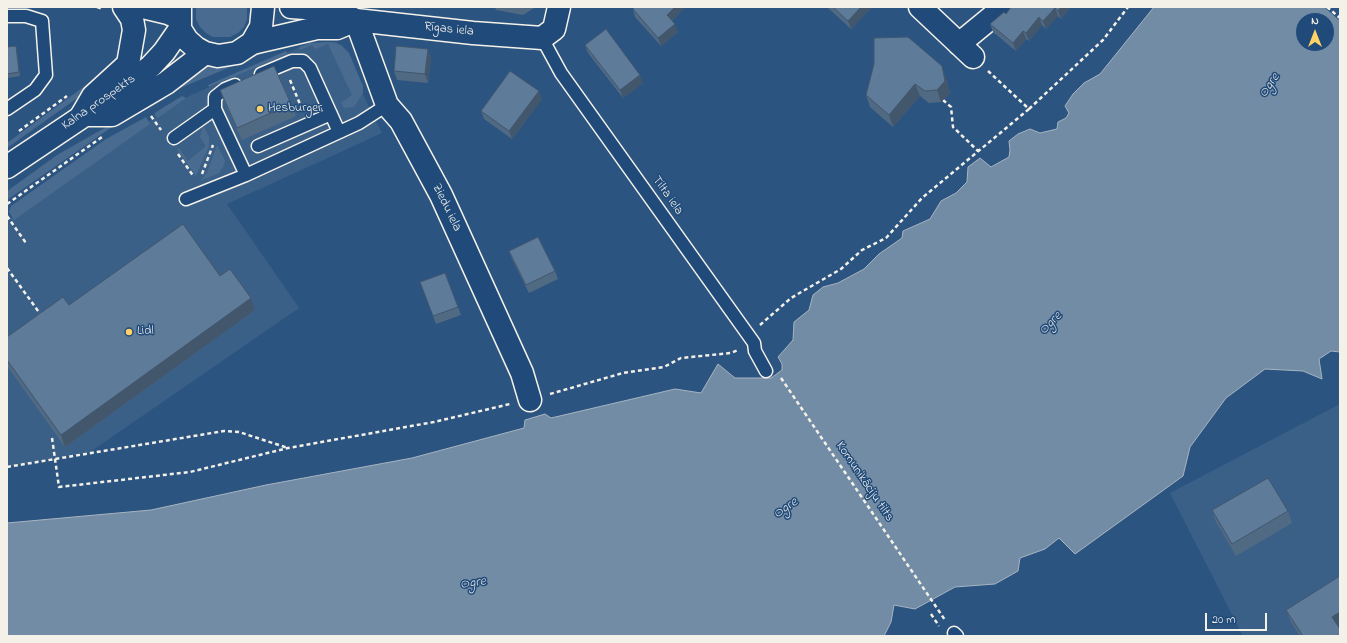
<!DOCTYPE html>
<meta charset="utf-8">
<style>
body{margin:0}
#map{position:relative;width:1347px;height:643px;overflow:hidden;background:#2c5481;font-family:"Indie Flower",sans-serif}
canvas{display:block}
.frame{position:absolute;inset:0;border:8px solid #f4f1e8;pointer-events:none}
.north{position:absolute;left:1295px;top:12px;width:40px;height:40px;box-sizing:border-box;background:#1f4a7a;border:1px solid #748da6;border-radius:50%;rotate:0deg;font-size:11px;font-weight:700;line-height:16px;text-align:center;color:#f4f1e8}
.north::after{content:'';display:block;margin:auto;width:14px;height:18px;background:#ffd166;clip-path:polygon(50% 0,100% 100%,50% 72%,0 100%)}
.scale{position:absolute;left:1205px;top:613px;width:62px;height:18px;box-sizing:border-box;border:2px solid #f4f1e8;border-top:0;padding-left:5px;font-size:12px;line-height:14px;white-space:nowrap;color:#f4f1e8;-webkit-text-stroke:3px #1f4a7a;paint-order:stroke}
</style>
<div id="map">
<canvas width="1347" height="643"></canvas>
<div class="frame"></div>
<div class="north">N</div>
<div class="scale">20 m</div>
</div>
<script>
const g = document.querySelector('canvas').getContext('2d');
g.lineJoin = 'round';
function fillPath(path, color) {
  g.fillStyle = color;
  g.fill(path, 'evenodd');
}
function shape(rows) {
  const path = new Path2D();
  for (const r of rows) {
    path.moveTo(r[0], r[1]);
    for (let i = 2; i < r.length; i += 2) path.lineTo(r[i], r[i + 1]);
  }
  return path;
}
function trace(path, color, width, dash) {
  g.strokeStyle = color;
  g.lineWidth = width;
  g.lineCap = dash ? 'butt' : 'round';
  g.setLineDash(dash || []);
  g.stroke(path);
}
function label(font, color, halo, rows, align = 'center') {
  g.font = font + ' "Indie Flower",sans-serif';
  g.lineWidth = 3;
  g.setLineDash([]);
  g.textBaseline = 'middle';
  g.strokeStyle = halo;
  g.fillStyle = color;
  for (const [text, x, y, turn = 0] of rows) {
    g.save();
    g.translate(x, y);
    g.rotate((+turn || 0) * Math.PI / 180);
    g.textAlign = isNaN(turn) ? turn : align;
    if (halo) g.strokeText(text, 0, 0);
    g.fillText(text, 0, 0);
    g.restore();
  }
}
fillPath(shape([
 [337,42,382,133,227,204,299,308,90,452,7,467,7,220,178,101,309,43],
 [1340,404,1340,636,1243,636,1170,493]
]), '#3b6088');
fillPath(shape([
 [196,7,247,7,247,19,244,27,238,33,230,37,213,37,206,33,200,27,196,19],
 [292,41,185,86,180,88,174,86,205,66],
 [332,42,341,45,349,53,363,86,363,93,354,107,344,108,341,103,352,95,328,44,315,49,312,45,300,50,299,47,310,43],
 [286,51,288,54,209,87,208,85],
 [120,54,124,54,100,82,7,148,7,143,101,74,112,65],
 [164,94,166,98,140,113,112,127,7,200,7,192,10,189,57,155],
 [182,96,186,98,158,118,154,115,156,112],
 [146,117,150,124,14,220,9,212,11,206,106,139],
 [203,125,209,137,209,146,196,176,177,149,179,148,188,161,206,146,200,137],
 [217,145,225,161,223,167,219,173,200,181,207,173]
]), '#496b90');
const water = shape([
 [1154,7,1340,7,1340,352,1331,351,1319,359,1322,379,1303,371,1265,369,1226,398,1190,447,1183,476,1075,554,1059,538,1045,549,1020,558,1018,571,995,584,955,587,915,609,894,605,891,622,884,636,7,636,7,523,151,510,266,485,412,458,524,428,525,420,545,414,551,418,675,389,701,393,718,364,735,378,771,378,782,370,782,364,778,357,793,340,794,322,809,310,813,295,823,287,838,283,864,269,879,254,902,238,903,231,930,219,941,201,956,193,967,182,968,167,980,158,991,167,1009,157,1010,150,1009,141,1018,134,1030,129,1040,133,1057,129,1058,122,1066,118,1069,113,1065,106,1073,94,1084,83,1100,74,1154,7],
 [1303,20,1327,20,1327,44,1303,44,1303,20]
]);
fillPath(water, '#738ca6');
trace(water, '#a7b4c0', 1);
fillPath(shape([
 [1324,7,1340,7,1340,21]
]), '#2c5481');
const service = shape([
 [7,16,26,16,42,21,46,75,35,90,7,109],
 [542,38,561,73,754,343,755,351,766,371],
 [261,74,292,61,303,61,310,68,339,132],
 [235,85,225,89,215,97,215,109,246,175],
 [174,138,215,109],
 [258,146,331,114],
 [186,199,246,175,359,123,387,105],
 [954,633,957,636]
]);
const minor = shape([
 [291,7,334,10,356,20,473,33,542,38,554,29,559,7],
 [920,7,973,57],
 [356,20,387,105,401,121,441,195,522,373,530,400],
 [252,43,317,28,337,28,356,20],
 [959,44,1004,7]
]);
const tertiary = shape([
 [143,7,168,13,179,18],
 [82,115,93,96,128,64,134,30,132,19,124,7]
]);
const secondary = shape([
 [180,7,180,29,187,40,196,48,205,53,218,56,237,53,252,43,261,27,263,7],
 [82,115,112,115,166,83,205,53],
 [7,167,116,94,151,66,164,52,180,29]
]);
trace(service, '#f4f1e8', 15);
trace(minor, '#f4f1e8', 25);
trace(tertiary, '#f4f1e8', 25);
trace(secondary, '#f4f1e8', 25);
trace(shape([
 [97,7,103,9],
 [1327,7,1340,18],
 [290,80,302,109],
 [943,100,951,107,953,127,978,151],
 [1029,109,1103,40,1128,7],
 [151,116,161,130],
 [19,131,67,96],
 [178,154,194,177],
 [202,174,213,145],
 [7,204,102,137],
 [7,216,26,243],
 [7,268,41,315],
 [760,325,791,298,841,269,862,250,886,238,922,198,1029,109,988,71],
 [781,378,945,620],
 [550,394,623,373,664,367,681,358,731,353,738,350],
 [52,438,59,487,190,472,288,448,434,422,510,404],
 [7,467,224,431,239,432,288,448],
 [931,614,939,626]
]), '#f4f1e8', 2.5, [4, 3]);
trace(service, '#1f4a7a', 12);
trace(minor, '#1f4a7a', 22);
trace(tertiary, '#1f4a7a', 22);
trace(secondary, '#1f4a7a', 22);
fillPath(shape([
 [495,7,534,7,534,8,523,15,496,10],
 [635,7,685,7,672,21,678,32,661,46,635,17,633,9],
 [827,7,871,7,871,8,851,29],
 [1071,7,1061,19,1058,16,1046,29,1042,25,1029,41,1026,39,1016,51,993,32,990,24,1006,14],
 [585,45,643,83,623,98,588,53],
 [16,46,17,50,20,76,7,78,7,47],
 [431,57,428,83,397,80,394,71],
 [874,64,946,78,950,93,941,102,929,103,920,96,893,127,870,107,866,95],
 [220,90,291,104,296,116,242,140,224,102],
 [542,99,512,139,484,119,481,111],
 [509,251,555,271,558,279,529,293,512,259],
 [445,273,461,315,436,324,420,282],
 [220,276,251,298,255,310,65,447,7,366,7,337,69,305],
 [1212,510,1288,511,1292,523,1236,556,1216,522],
 [1340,576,1340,627,1339,628,1340,636,1300,636,1291,622,1286,610]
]), '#516a84');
fillPath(shape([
 [675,7,685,7,670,23,667,15],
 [861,7,871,7,871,8,851,29,848,21],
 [1061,7,1071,7,1061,19,1058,11],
 [1055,8,1058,16,1046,29,1043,21],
 [1039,17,1042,25,1029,41,1026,33],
 [675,24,678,32,661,46,658,38],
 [1023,31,1026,39,1016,51,1013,43],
 [16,46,17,50,20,76,19,72],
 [428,49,431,57,428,83,425,74],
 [942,66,946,78,950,93,941,102,937,90],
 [640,75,643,83,623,98,620,90],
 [915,84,920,96,893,127,889,115],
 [539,91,542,99,512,139,509,131],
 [251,298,255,310,65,447,61,435],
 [1340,612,1340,627,1336,629,1332,617]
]), '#42566c');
const building = shape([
 [635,7,675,7,667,15,675,24,658,38,633,9,635,7],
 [833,7,861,7,848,21,833,7],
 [1011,7,1061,7,1058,11,1055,8,1043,21,1039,17,1026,33,1023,31,1013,43,990,24,1004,12,1006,14,1011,7],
 [606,29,640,75,620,90,585,45,606,29],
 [908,37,942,66,945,81,937,90,925,91,915,84,889,115,866,95,874,64,874,38,908,37],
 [16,46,19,72,7,74,7,47,16,46],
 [396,46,428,49,425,74,394,71,396,46],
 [274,66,291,104,237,128,220,90,274,66],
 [510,71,539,91,509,131,481,111,510,71],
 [183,224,220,276,230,269,251,298,61,435,7,360,7,337,63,297,69,305,183,224],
 [538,237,555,271,526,285,509,251,538,237],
 [445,273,458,307,433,316,420,282,445,273],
 [1268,478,1288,511,1232,544,1212,510,1268,478],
 [1340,576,1340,612,1332,617,1340,629,1340,636,1303,636,1286,610,1340,576]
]);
fillPath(building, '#5e7b9a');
trace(building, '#42566c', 1);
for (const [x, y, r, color] of [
 [260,109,4,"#ffd166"],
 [129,332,4,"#ffd166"]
]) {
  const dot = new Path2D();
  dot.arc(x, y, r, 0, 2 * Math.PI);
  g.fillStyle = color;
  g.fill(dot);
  trace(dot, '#1f4a7a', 1.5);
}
label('13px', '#f4f1e8', '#1f4a7a', [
 ["Rīgas iela",449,30,6],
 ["Kalna prospekts",99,103,-35],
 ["Tilta iela",667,196,55],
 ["Ziedu iela",446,208,64],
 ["Komunikāciju tilts",864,482,56]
]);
label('13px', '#f4f1e8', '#1f4a7a', [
 ["Hesburger",268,109],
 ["Lidl",137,332]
], 'left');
label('italic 14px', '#dadddb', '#1f4a7a', [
 ["Ogre",1270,86,-55],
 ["Ogre",1051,324,-45],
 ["Ogre",786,509,-34],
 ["Ogre",473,584,-8]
]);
</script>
